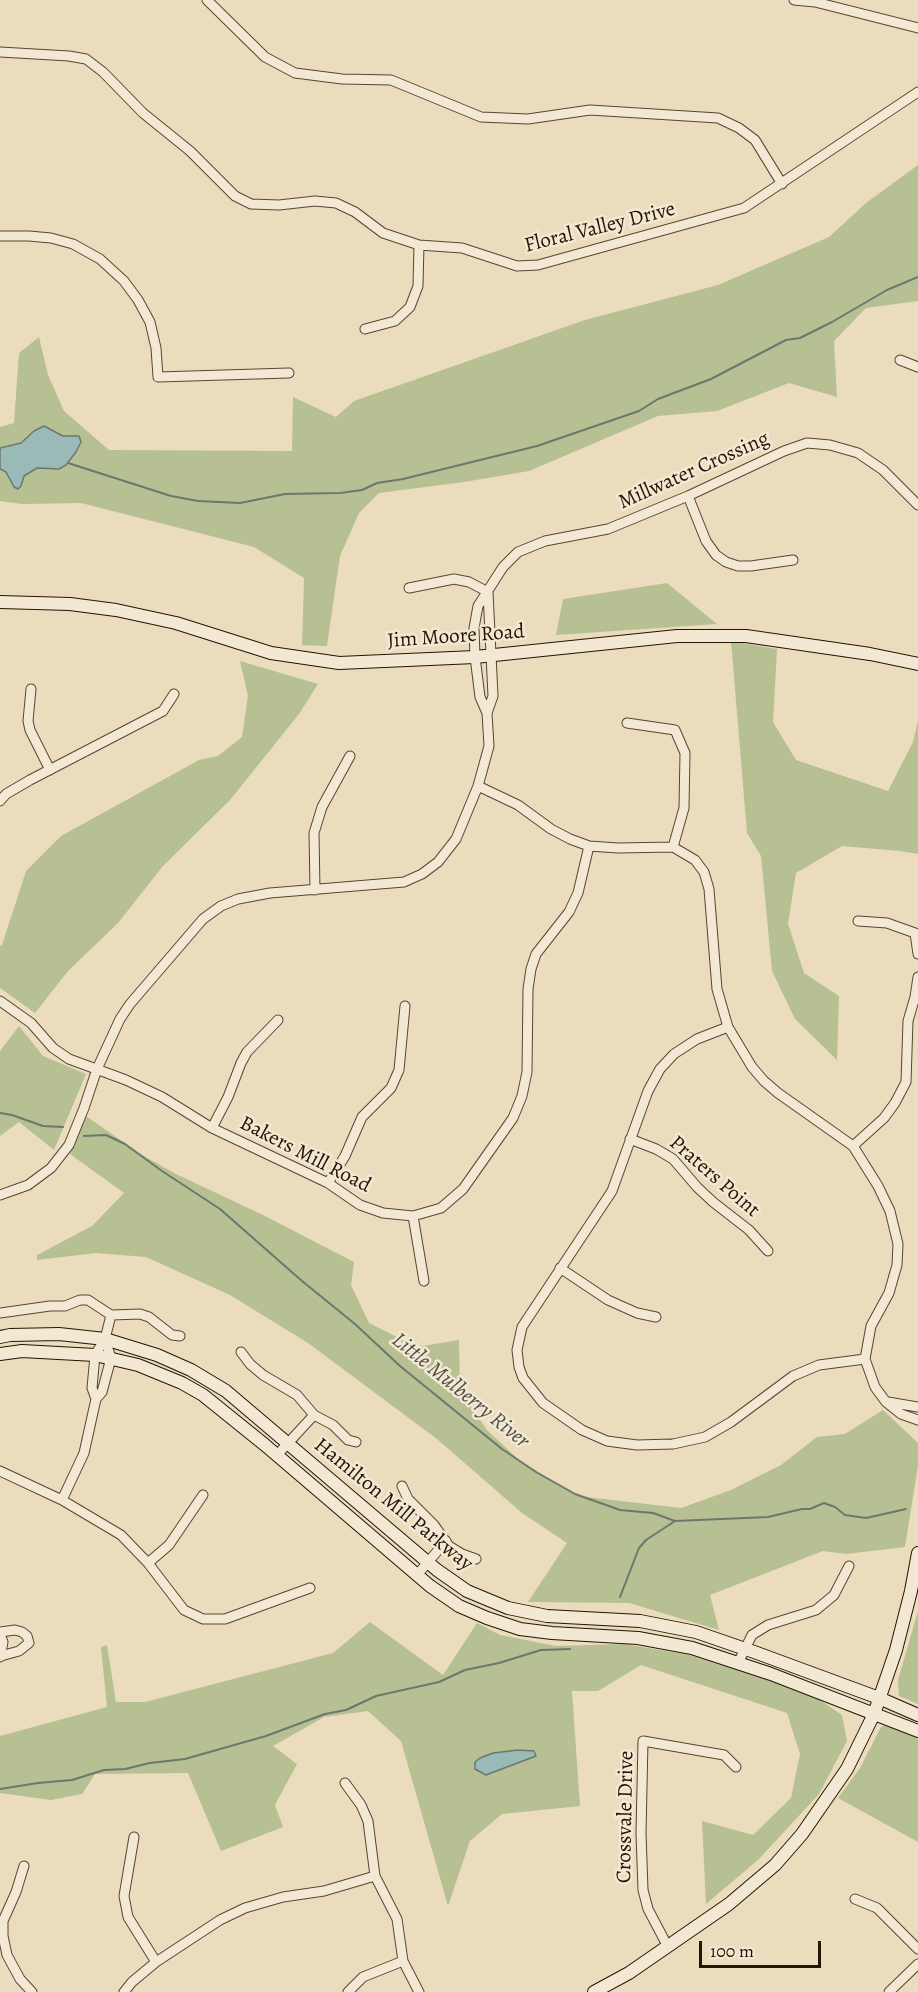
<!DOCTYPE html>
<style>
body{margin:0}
#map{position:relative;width:918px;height:1992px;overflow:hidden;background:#ebdcbd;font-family:Alegreya,serif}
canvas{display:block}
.scale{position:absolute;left:699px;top:1941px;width:122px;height:27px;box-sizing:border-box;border:3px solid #251403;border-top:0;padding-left:8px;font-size:18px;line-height:21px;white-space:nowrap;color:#251403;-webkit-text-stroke:4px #f2e8d4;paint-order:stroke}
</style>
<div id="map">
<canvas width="918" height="1992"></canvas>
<div class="scale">100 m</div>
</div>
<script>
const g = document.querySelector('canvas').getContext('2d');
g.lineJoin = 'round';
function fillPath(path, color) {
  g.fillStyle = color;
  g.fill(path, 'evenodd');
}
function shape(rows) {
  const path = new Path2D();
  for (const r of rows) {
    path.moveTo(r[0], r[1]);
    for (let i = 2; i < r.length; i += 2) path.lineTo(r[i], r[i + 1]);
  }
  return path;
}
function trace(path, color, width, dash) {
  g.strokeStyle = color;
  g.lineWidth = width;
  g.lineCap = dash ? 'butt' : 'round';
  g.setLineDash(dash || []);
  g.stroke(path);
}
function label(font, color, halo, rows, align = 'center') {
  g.font = font + ' Alegreya,serif';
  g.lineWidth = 5;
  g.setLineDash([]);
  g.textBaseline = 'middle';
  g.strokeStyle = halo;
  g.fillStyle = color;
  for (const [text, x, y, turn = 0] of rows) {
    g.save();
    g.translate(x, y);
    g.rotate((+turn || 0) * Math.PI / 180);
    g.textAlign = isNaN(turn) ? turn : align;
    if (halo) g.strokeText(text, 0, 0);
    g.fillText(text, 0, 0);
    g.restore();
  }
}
fillPath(shape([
 [918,165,918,301,866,308,834,341,837,397,789,383,717,411,658,416,529,471,464,482,379,493,359,513,340,556,327,646,302,645,304,578,254,547,81,503,22,504,0,501,0,469,6,472,14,487,24,476,37,468,59,469,73,436,63,436,44,426,34,431,21,443,0,448,0,427,14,423,19,353,39,337,48,375,64,411,109,450,292,451,293,397,336,417,354,401,585,320,718,285,829,237,866,203],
 [667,583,717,624,556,635,563,599],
 [731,641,777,649,773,722,796,760,888,791,913,742,918,721,918,854,900,851,842,846,796,873,788,924,804,973,839,996,837,1060,795,1019,772,971,761,856,747,833],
 [240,661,318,684,299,714,230,800,163,866,118,923,68,971,35,1013,0,988,0,946,2,945,26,871,61,836,199,760,218,756,242,737,248,696],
 [19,1026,43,1056,86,1074,54,1150,19,1122,0,1136,0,1051],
 [86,1116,142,1155,176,1174,263,1215,354,1262,351,1285,369,1323,417,1347,459,1340,460,1391,487,1430,520,1461,578,1496,681,1508,731,1490,781,1465,817,1437,845,1434,883,1410,918,1443,918,1466,905,1547,846,1554,823,1551,710,1595,719,1630,629,1603,528,1602,567,1543,522,1513,437,1439,308,1343,230,1295,146,1257,96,1253,37,1260,37,1255,92,1226,124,1193,70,1154],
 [918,1611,918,1704,899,1696,898,1680],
 [370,1622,443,1675,477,1623,500,1635,556,1646,624,1644,690,1655,811,1694,842,1715,847,1741,819,1794,759,1859,706,1904,702,1821,753,1835,791,1798,800,1754,787,1713,641,1665,598,1691,572,1691,580,1806,502,1814,470,1841,448,1906,401,1741,368,1711,324,1717,273,1746,297,1764,275,1805,283,1827,221,1851,188,1773,95,1774,82,1794,51,1800,0,1793,0,1736,107,1707,101,1647,107,1645,116,1702,145,1702,333,1653],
 [891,1723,918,1734,918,1842,838,1798,860,1768,881,1727]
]), '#b6c092');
const water = shape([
 [44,426,63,436,79,436,81,442,76,452,66,465,59,469,37,468,24,476,21,486,18,489,14,487,6,472,0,469,0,448,21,443,34,431,44,426],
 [518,1750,534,1751,536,1756,486,1775,475,1769,475,1762,480,1758,493,1753,518,1750]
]);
fillPath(water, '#99bab6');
trace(water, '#6b786e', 1.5);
trace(shape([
 [68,463,171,496,198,501,240,503,285,494,340,493,362,490,377,483,403,479,537,446,639,411,658,399,711,379,786,340,800,338,832,322,887,290,918,277],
 [0,1113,12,1115,43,1126,63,1127],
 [84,1136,106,1135,125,1144,162,1171,220,1209,302,1281,355,1324,400,1366,502,1449,536,1472,575,1494,620,1510,653,1513,675,1521,768,1517,802,1509,810,1509,824,1503,835,1507,845,1515,866,1518,906,1509],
 [620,1597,639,1548,646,1540,675,1521],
 [0,1789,38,1783,72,1780,104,1770,125,1769,150,1763,185,1759,266,1736,325,1714,346,1710,376,1696,439,1682,465,1670,499,1663,541,1650,570,1649]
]), '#6b786e', 2);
const street = shape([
 [207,0,265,57,295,73,342,79,391,80,481,117,528,119,590,110,718,118,739,128,755,140,782,184],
 [794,0,815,2,918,28],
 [0,52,69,56,86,59,103,72,143,113,190,151,235,196,251,204,279,205,315,201,336,203,355,212,383,233,419,245,462,248,517,266,538,265,744,208,918,92],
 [0,236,29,236,51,238,73,244,100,259,124,281,138,300,150,322,156,348,158,377,289,373],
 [365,329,395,321,410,307,418,286,419,245],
 [900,360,918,367],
 [688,496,706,541,716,555,726,562,738,566,751,566,793,560],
 [409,588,454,579,469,582,488,592],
 [31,689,28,721,30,730,50,770],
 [487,713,493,696,488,592],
 [627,723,675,730,685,753,684,808,673,847],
 [478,786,518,805,551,829,570,839,589,846,618,848,673,847,695,860,704,872,709,889,717,989,728,1027,752,1067,764,1081,778,1093,853,1146,878,1186,890,1211,898,1244,897,1265,889,1293,871,1326,865,1359,875,1387,886,1402,901,1414,918,1420],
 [0,801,6,794,30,780,163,711,174,694],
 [315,890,314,833,322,807,350,756],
 [858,921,887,923,915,933,918,954],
 [0,1001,31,1023,53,1048,69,1059,126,1080,162,1097,212,1128,328,1183,360,1205,383,1213,413,1216,441,1208,463,1189,513,1118,522,1096,527,1072,528,989,531,969,536,954,569,912,578,893,589,846],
 [728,1027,697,1039,674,1054,660,1069,648,1091,612,1191,522,1327,517,1350,519,1367,523,1378,543,1403,582,1430,607,1441,637,1445,673,1444,705,1437,731,1422,793,1376,819,1365,865,1359],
 [212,1128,228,1097,241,1063,247,1052,278,1020],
 [630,1139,656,1149,673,1159,697,1187,713,1202,749,1230,768,1251],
 [853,1146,884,1118,895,1103,906,1082,908,1021,915,997,918,977],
 [328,1183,345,1156,362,1117,391,1088,399,1070,405,1006],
 [0,1195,28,1185,51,1168,69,1145,84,1108,97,1069,120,1019,130,1004,203,919,221,906,238,899,270,893,404,882,422,874,438,862,456,839,478,786,489,746,487,713,480,697,475,657,474,628,478,606,503,567,518,552,545,541,608,529,688,496,784,451,807,443,830,445,858,453,883,470,918,505],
 [413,1216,424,1281],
 [560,1268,608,1300,637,1313,656,1317],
 [0,1313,50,1306,65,1306,80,1300,88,1300,111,1315,140,1314,149,1317,172,1335,180,1336],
 [105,1339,111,1358,102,1392,96,1399,92,1388,95,1355,105,1339],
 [105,1339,111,1315],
 [241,1352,250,1364,263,1375,297,1395,314,1415,333,1425,348,1440,356,1442],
 [888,1402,918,1407],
 [277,1455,314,1415],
 [0,1471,62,1500,121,1535,148,1563,184,1610,203,1619,225,1619,310,1588],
 [402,1486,408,1499,434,1525,449,1546,462,1554,476,1559],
 [62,1500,84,1453,96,1399],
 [148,1563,169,1545,203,1495],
 [417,1575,446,1541],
 [0,1632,15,1630,22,1632,27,1636,29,1643,19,1651,1,1656],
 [0,1634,3,1642,0,1657],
 [738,1663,752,1635,768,1625,816,1610,834,1595,849,1566],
 [345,1783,361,1805,368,1821,375,1876,397,1919,403,1961,419,1992],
 [134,1837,124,1896,128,1917,156,1962,220,1920,245,1908,283,1897,324,1891,375,1876],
 [24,1866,16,1892,3,1921,3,1936,7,1955,20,1979,32,1992],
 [855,1899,877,1908,918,1949],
 [668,1947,648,1909,643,1890,641,1833,643,1741,724,1755,736,1767],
 [124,1992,132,1982,156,1962],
 [348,1992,363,1977,403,1961],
 [889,1992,918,1964]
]);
const secondary = shape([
 [0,602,70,604,116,610,176,623,271,653,339,663,475,657,677,636,746,636,870,654,918,664],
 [0,1337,10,1335,59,1334,105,1339,157,1355,191,1370,226,1391,437,1570,467,1591,508,1608,547,1616,640,1621,696,1632,757,1653,879,1698,918,1715],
 [0,1354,22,1351,95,1355,138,1365,182,1383,203,1395,265,1445,430,1586,459,1606,487,1618,520,1629,552,1633,638,1638,692,1648,771,1674,918,1731],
 [594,1992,629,1973,729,1904,775,1865,802,1834,847,1769,874,1714,896,1650,911,1591,918,1553]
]);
trace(street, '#564632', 11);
trace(secondary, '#251403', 14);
trace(street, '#f2e8d4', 9);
trace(secondary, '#f2e8d4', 12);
label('21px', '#251403', '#f2e8d4', [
 ["Floral Valley Drive",600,228,-14],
 ["Millwater Crossing",694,471,-24],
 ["Jim Moore Road",456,637,-4],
 ["Bakers Mill Road",305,1155,27],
 ["Praters Point",714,1177,41],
 ["Hamilton Mill Parkway",393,1505,39],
 ["Crossvale Drive",626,1817,-89]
]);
label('italic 22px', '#4e4e42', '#f2e8d4', [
 ["Little Mulberry River",460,1391,39]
]);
</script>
